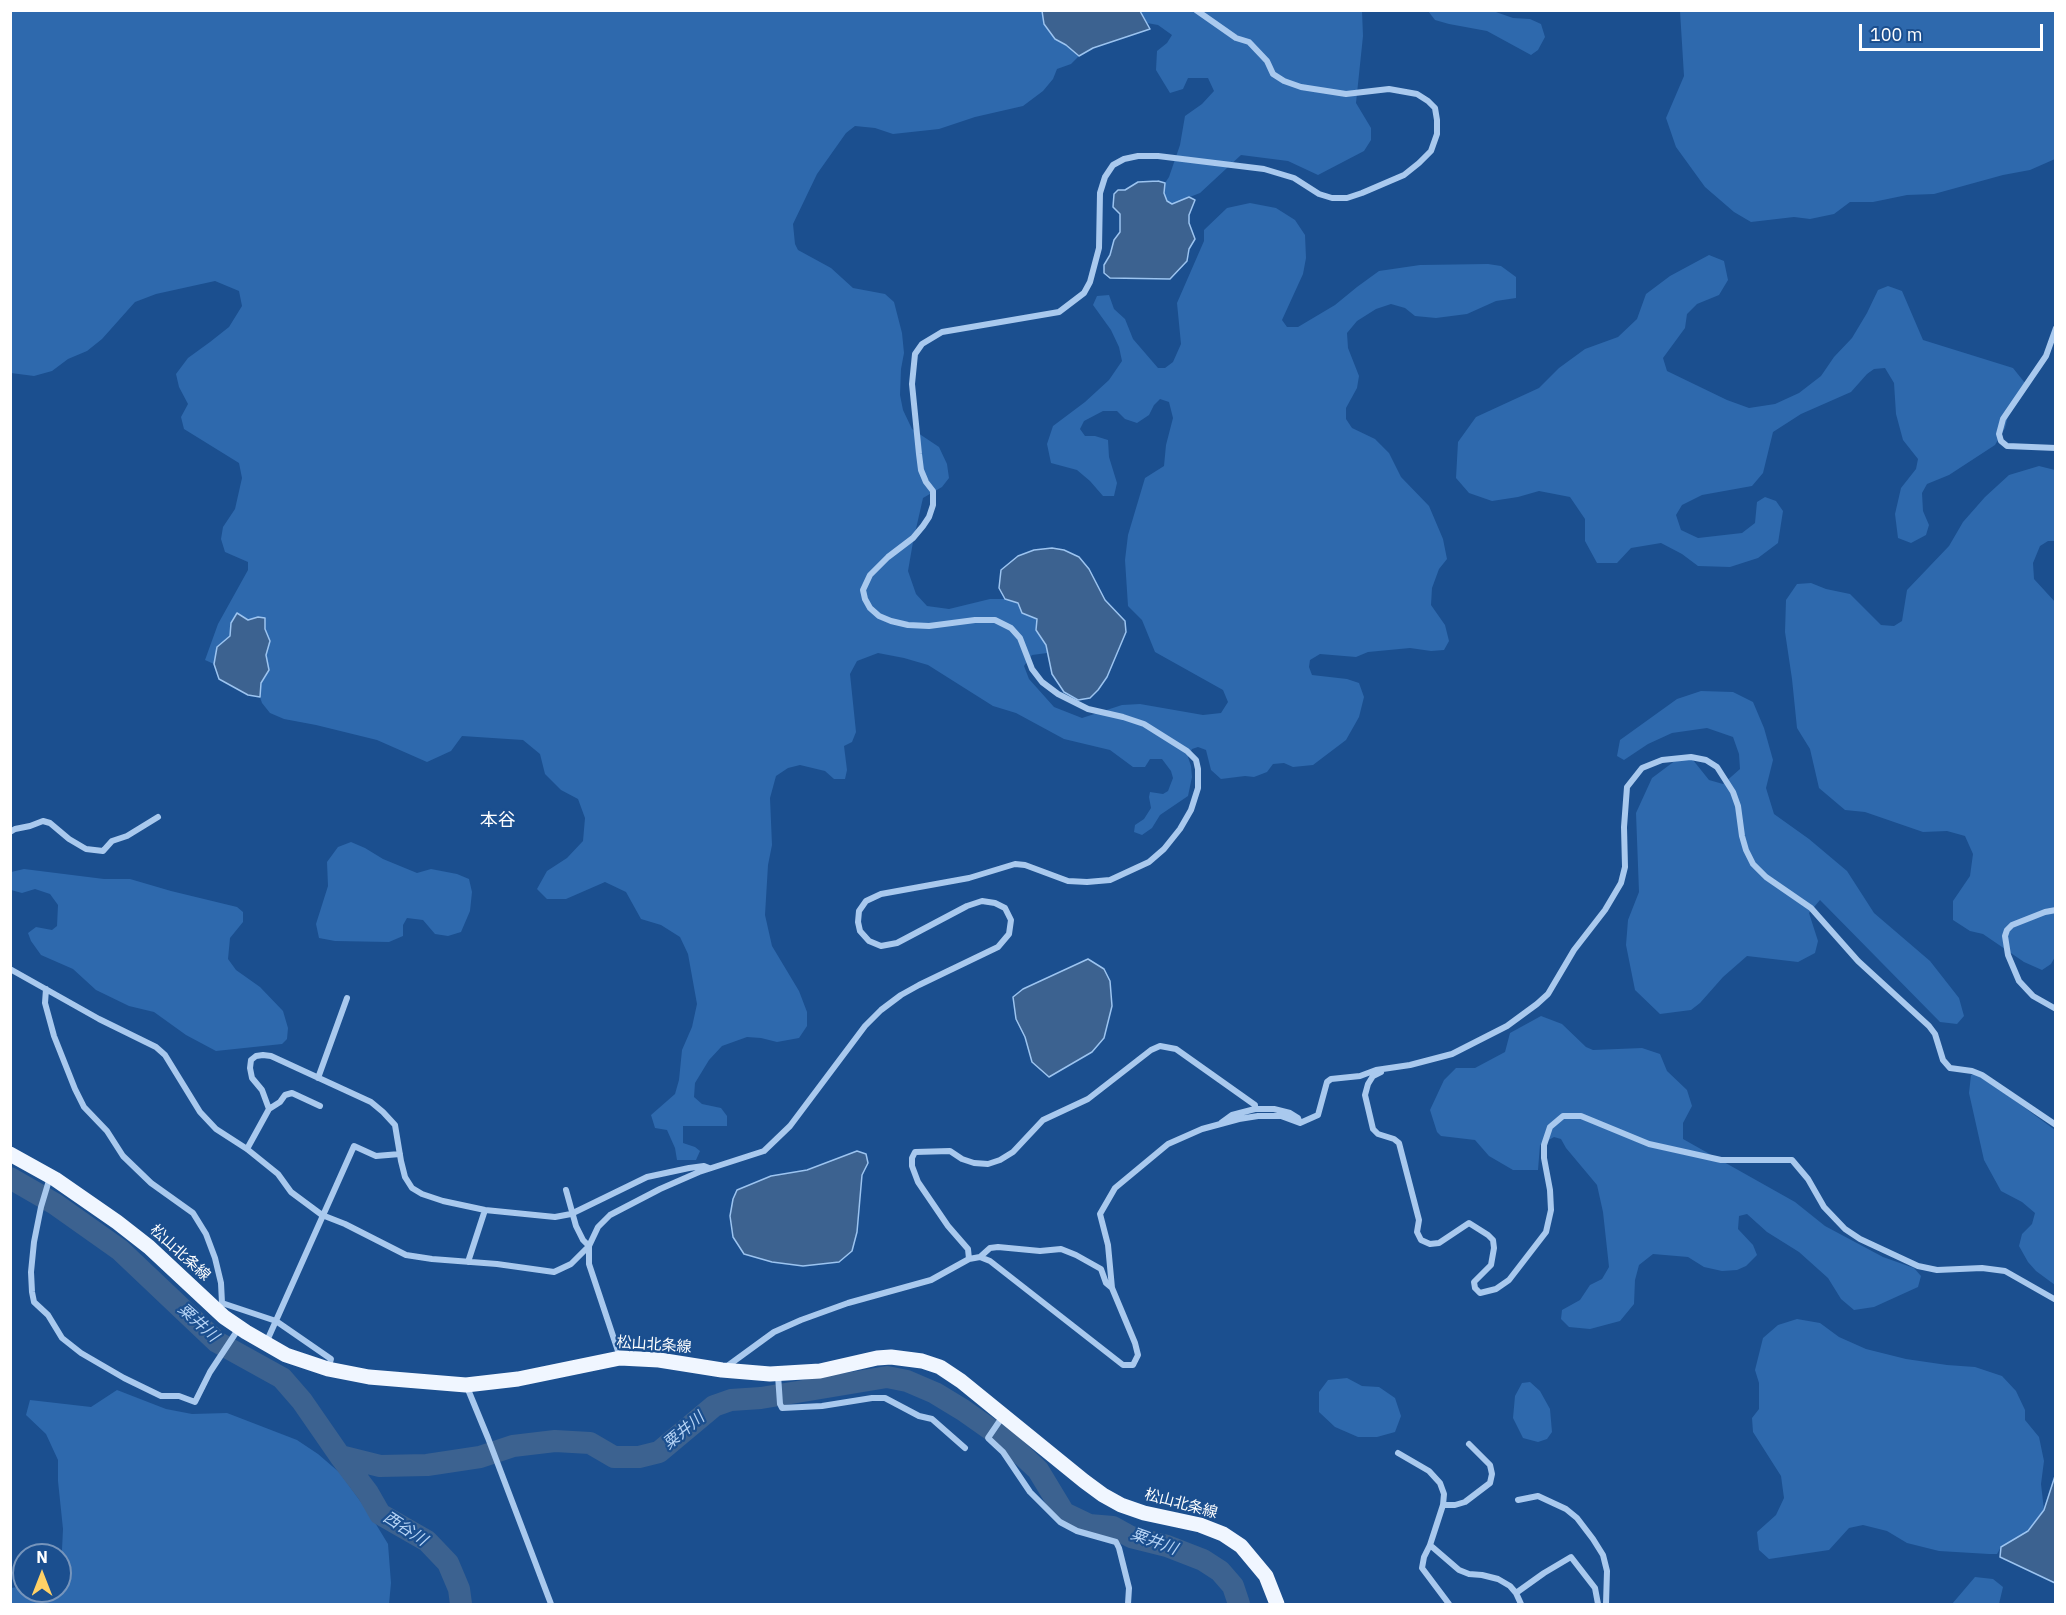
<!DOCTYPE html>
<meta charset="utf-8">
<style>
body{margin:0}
#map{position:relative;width:2066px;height:1615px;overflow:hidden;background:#1b4f8f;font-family:"IBM Plex Sans",sans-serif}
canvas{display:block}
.frame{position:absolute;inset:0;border:12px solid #fff;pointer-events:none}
.north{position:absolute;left:12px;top:1543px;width:60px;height:60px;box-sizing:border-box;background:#1b4f8f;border:2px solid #7695bc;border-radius:50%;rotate:0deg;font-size:16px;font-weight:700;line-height:24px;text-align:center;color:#fff}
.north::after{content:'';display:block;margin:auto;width:21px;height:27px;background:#ffd166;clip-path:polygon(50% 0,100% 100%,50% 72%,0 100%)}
.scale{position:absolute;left:1859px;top:24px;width:184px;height:27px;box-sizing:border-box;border:3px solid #fff;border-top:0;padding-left:8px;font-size:18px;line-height:21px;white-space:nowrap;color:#fff;-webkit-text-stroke:4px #1b4f8f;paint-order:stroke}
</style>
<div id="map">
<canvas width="2066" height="1615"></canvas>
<div class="frame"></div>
<div class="north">N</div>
<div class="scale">100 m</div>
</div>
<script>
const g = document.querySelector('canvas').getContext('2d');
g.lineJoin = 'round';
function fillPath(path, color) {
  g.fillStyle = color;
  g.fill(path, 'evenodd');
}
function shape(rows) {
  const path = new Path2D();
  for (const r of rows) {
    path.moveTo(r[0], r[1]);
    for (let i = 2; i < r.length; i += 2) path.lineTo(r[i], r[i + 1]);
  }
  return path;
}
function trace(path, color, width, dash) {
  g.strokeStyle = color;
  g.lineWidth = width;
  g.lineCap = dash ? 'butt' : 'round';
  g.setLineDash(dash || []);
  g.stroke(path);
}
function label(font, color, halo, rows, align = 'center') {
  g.font = font + ' "IBM Plex Sans","Noto Sans JP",sans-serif';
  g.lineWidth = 4.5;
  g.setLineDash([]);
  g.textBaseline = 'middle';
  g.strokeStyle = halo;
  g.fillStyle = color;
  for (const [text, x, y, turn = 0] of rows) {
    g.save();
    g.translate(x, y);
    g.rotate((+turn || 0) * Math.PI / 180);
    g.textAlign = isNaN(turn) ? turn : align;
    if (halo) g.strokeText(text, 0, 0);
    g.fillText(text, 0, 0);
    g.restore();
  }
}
fillPath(shape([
 [11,11,1042,11,1044,24,1055,39,1066,45,1079,56,1071,64,1057,69,1053,79,1043,91,1023,106,975,117,939,129,893,134,875,128,855,126,846,133,817,174,793,224,795,244,798,250,831,268,853,288,885,294,894,302,902,333,904,353,901,369,900,395,903,410,912,429,939,447,947,464,949,478,942,487,923,498,913,542,908,571,916,594,927,606,949,609,990,599,1005,599,1018,603,1022,613,1037,619,1036,630,1046,645,1047,653,1032,655,1024,666,1029,679,1054,707,1082,718,1122,705,1140,704,1203,715,1221,713,1228,702,1223,690,1155,652,1142,620,1128,606,1125,560,1128,535,1145,478,1164,466,1166,445,1173,418,1169,402,1160,399,1154,405,1149,415,1137,423,1125,419,1117,411,1103,411,1084,421,1080,429,1085,436,1095,436,1108,440,1109,457,1117,483,1114,496,1103,496,1090,481,1077,470,1051,463,1047,444,1053,426,1085,402,1109,380,1122,361,1119,347,1111,330,1093,305,1097,296,1109,295,1114,309,1125,319,1133,339,1158,368,1165,368,1173,362,1181,344,1177,303,1204,241,1204,230,1227,208,1250,203,1276,208,1295,220,1305,235,1306,258,1303,274,1282,320,1287,327,1298,327,1335,305,1357,287,1379,271,1420,265,1488,264,1501,266,1516,277,1516,298,1496,301,1467,314,1436,318,1415,316,1405,308,1391,304,1376,309,1357,321,1347,333,1348,348,1359,376,1357,388,1346,408,1346,419,1352,428,1375,439,1389,453,1401,477,1429,506,1443,539,1447,559,1439,569,1432,588,1431,605,1445,625,1449,641,1444,650,1431,651,1410,648,1368,652,1356,657,1320,654,1310,660,1309,667,1312,675,1347,679,1359,683,1364,697,1359,717,1346,740,1313,765,1293,767,1284,763,1273,764,1267,772,1254,777,1245,776,1221,779,1211,770,1206,750,1198,747,1192,749,1188,757,1191,766,1192,777,1188,796,1160,815,1152,828,1142,835,1134,832,1135,825,1144,819,1151,808,1149,797,1150,792,1163,794,1168,791,1173,778,1171,771,1162,759,1150,759,1145,767,1133,767,1110,750,1064,739,1016,713,993,706,928,665,904,658,878,653,857,661,850,674,856,732,852,742,844,746,847,770,845,779,834,779,825,771,800,765,788,768,776,776,770,798,772,845,768,865,765,915,772,946,799,991,807,1012,807,1026,799,1038,777,1042,761,1038,747,1037,722,1046,709,1060,695,1083,694,1097,702,1104,721,1108,727,1116,727,1126,683,1126,683,1143,695,1147,700,1151,696,1160,677,1160,675,1148,667,1130,655,1128,651,1115,675,1094,679,1080,682,1050,692,1027,697,1004,688,954,680,937,661,925,641,919,626,892,605,882,566,899,547,899,537,889,547,871,567,858,583,841,585,818,578,799,561,790,545,774,540,754,523,740,462,736,451,751,427,762,377,740,316,725,284,719,270,713,262,703,260,697,261,683,269,670,266,654,270,641,265,629,265,619,248,620,238,613,231,623,230,636,217,647,214,664,205,660,218,624,248,570,248,562,225,552,221,539,223,527,235,509,242,478,239,463,184,429,181,417,188,404,179,387,176,374,188,358,210,342,229,327,242,306,239,291,215,281,156,294,135,302,102,339,87,351,68,359,52,371,34,376,11,373],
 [1140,11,1362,11,1363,36,1356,103,1371,128,1371,140,1364,151,1318,175,1288,161,1241,155,1200,193,1172,204,1167,201,1164,193,1165,183,1169,177,1180,145,1185,116,1202,104,1214,91,1208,78,1188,78,1183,89,1170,93,1156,70,1157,51,1167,43,1172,35,1158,25,1147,23],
 [1428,11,1493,11,1513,18,1530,19,1541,24,1545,37,1538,50,1531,55,1487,31,1449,24,1435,20],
 [1680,11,2055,11,2055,159,2030,170,2003,175,1934,194,1907,195,1873,202,1850,202,1834,214,1810,219,1794,217,1751,222,1734,212,1705,187,1676,147,1666,118,1684,76],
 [1709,255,1724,261,1728,280,1719,295,1697,304,1687,314,1685,328,1663,358,1667,371,1727,400,1749,408,1775,404,1799,393,1821,376,1834,357,1852,338,1867,313,1878,290,1888,286,1902,291,1923,340,2013,368,2025,383,2009,412,2005,428,1995,445,1949,475,1927,484,1922,493,1923,511,1929,525,1926,535,1911,543,1898,538,1895,514,1901,488,1916,469,1918,459,1903,440,1896,414,1894,383,1885,368,1874,369,1867,374,1851,392,1801,414,1773,432,1763,473,1752,486,1702,495,1682,505,1676,515,1681,530,1698,538,1742,533,1755,523,1757,502,1765,497,1776,501,1783,511,1778,543,1758,558,1730,567,1698,566,1682,554,1661,543,1631,548,1617,563,1597,563,1585,541,1585,519,1570,497,1539,491,1518,497,1492,501,1469,493,1456,478,1458,442,1476,417,1539,388,1559,368,1585,349,1618,337,1637,319,1646,294,1670,276],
 [2039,466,2055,470,2055,541,2048,541,2040,546,2033,563,2034,579,2056,603,2056,955,2051,964,2042,970,2024,962,1983,934,1970,931,1953,920,1953,901,1970,876,1973,854,1965,836,1947,831,1923,832,1865,812,1845,810,1819,788,1810,749,1797,728,1792,679,1785,632,1786,600,1797,584,1811,583,1826,589,1850,594,1881,625,1894,626,1902,621,1907,590,1949,546,1963,522,1985,497,2009,475],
 [1701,691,1733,692,1753,702,1764,728,1773,760,1766,788,1774,814,1809,839,1847,871,1874,913,1930,961,1959,998,1964,1016,1957,1024,1940,1022,1820,900,1809,913,1818,941,1815,953,1798,962,1747,956,1723,977,1700,1003,1691,1010,1660,1014,1635,990,1626,945,1628,920,1639,892,1636,813,1652,778,1676,760,1693,760,1709,780,1723,784,1740,769,1739,754,1733,737,1707,728,1672,733,1648,744,1624,760,1617,756,1620,740,1677,699],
 [351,842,365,848,383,859,417,873,431,869,457,874,469,879,472,892,470,911,461,932,448,936,435,934,423,920,407,918,403,925,403,936,389,942,335,941,319,938,316,924,328,886,327,862,338,847],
 [24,869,104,879,130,879,171,891,237,907,243,912,243,922,230,938,228,959,236,970,260,987,283,1011,288,1028,287,1039,282,1044,216,1051,186,1035,154,1012,129,1006,96,990,73,969,41,955,31,941,28,933,36,927,52,930,57,926,58,905,50,894,35,889,22,893,11,890,11,872],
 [1541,1016,1562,1024,1586,1047,1593,1050,1642,1048,1660,1054,1667,1071,1687,1090,1692,1106,1683,1123,1683,1139,1795,1202,1825,1226,1883,1257,1914,1268,1921,1276,1918,1287,1874,1307,1854,1310,1841,1299,1828,1278,1799,1252,1767,1232,1747,1214,1739,1216,1738,1229,1753,1245,1757,1255,1746,1266,1737,1270,1722,1271,1704,1267,1688,1257,1653,1254,1639,1265,1635,1280,1634,1304,1620,1321,1590,1329,1569,1327,1561,1319,1562,1310,1580,1300,1590,1285,1602,1279,1609,1267,1603,1212,1597,1185,1566,1148,1561,1139,1554,1137,1540,1145,1538,1170,1513,1170,1489,1156,1475,1140,1441,1136,1437,1132,1430,1110,1444,1080,1456,1068,1475,1068,1505,1052,1510,1033],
 [1974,1074,1980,1075,2055,1130,2055,1285,2036,1271,2028,1262,2019,1246,2022,1234,2032,1224,2035,1213,2022,1202,2001,1191,1984,1160,1969,1093,1971,1075],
 [1797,1319,1820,1323,1839,1337,1866,1349,1906,1359,1947,1365,1975,1367,2002,1376,2016,1391,2025,1410,2025,1420,2039,1437,2044,1461,2041,1484,2044,1510,2028,1531,2001,1547,1997,1554,1989,1554,1939,1551,1907,1543,1887,1531,1863,1525,1849,1528,1829,1550,1769,1559,1759,1550,1757,1532,1776,1515,1784,1498,1781,1476,1753,1432,1752,1418,1759,1409,1759,1383,1755,1370,1763,1338,1778,1325],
 [1347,1378,1362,1386,1379,1387,1395,1398,1401,1416,1395,1432,1377,1437,1358,1437,1335,1427,1319,1412,1319,1392,1328,1380],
 [1530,1382,1540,1391,1550,1409,1552,1432,1547,1439,1538,1442,1523,1438,1513,1418,1515,1396,1522,1383],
 [117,1390,166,1409,192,1414,227,1413,297,1440,318,1454,340,1473,371,1516,388,1544,391,1583,389,1604,11,1604,11,1588,24,1586,24,1591,60,1591,63,1529,58,1481,58,1460,46,1434,26,1415,30,1400,91,1407],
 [1975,1577,1993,1579,2003,1587,1999,1604,1952,1604]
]), '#2e69ad');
const water = shape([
 [1042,11,1140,11,1150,29,1093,48,1079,56,1066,45,1055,39,1044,24,1042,11],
 [1158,181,1165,183,1164,193,1167,201,1172,204,1189,197,1195,200,1189,215,1189,223,1195,239,1189,249,1187,261,1170,279,1110,278,1104,273,1104,265,1110,255,1114,240,1120,232,1120,214,1113,207,1114,194,1118,190,1125,190,1138,182,1158,181],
 [1052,548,1064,550,1079,557,1089,569,1105,600,1125,621,1126,632,1118,651,1107,677,1098,690,1090,698,1078,700,1064,692,1052,674,1046,645,1036,630,1037,619,1022,613,1018,603,1005,599,999,588,1001,570,1018,556,1034,550,1052,548],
 [237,613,248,620,258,617,265,618,265,629,270,641,266,655,269,670,261,683,260,697,248,695,219,679,214,664,217,647,230,636,231,623,237,613],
 [1088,959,1104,969,1110,981,1112,1006,1104,1038,1092,1052,1049,1077,1032,1062,1025,1037,1016,1019,1013,997,1023,989,1088,959],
 [857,1151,866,1154,868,1163,862,1175,857,1232,852,1251,839,1262,803,1266,772,1262,744,1254,733,1237,730,1216,733,1199,737,1190,771,1176,807,1170,857,1151],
 [2055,1476,2056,1583,2055,1583,2000,1557,2001,1547,2028,1531,2044,1510,2055,1476]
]);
fillPath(water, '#3c6290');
trace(water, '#9cc4f0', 1.5);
trace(shape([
 [10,1178,55,1204,120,1250,217,1342,282,1378,302,1401,340,1456,368,1493,380,1514,427,1541,448,1563,459,1589,461,1604],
 [340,1456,380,1466,427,1465,480,1457,513,1446,555,1441,590,1443,614,1457,639,1457,659,1452,714,1406,731,1400,761,1398,887,1377,907,1381,935,1393,963,1410,1007,1441,1038,1470,1064,1513,1089,1525,1113,1527,1131,1537,1167,1546,1203,1560,1220,1571,1233,1586,1239,1604]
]), '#3c6290', 22);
trace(shape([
 [2056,328,2046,356,2003,419,1999,434,2001,441,2007,446,2056,448],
 [10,832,15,829,30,826,43,821,50,823,69,839,86,849,103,851,112,841,127,836,158,817],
 [2056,910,2045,912,2012,925,2007,930,2005,936,2008,955,2019,981,2033,996,2056,1009],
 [10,969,99,1019,156,1047,165,1055,200,1112,216,1129,247,1149,278,1174,291,1192,322,1215,345,1224,406,1255,432,1259,497,1264,554,1272,571,1264,589,1246],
 [46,989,45,1003,54,1036,75,1089,84,1107,107,1131,123,1156,151,1183,193,1213,206,1234,215,1258,221,1283,222,1303,217,1309],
 [1381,1072,1373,1076,1368,1084,1365,1095,1373,1129,1378,1134,1394,1139,1399,1143,1419,1220,1417,1232,1421,1240,1430,1244,1439,1243,1469,1223,1488,1235,1493,1240,1494,1248,1491,1265,1474,1282,1475,1288,1480,1293,1496,1289,1509,1280,1546,1232,1551,1210,1550,1190,1544,1158,1544,1145,1550,1127,1563,1116,1581,1116,1649,1144,1721,1160,1792,1160,1808,1179,1824,1207,1845,1229,1860,1239,1918,1266,1937,1270,1982,1268,2005,1271,2056,1300],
 [318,1078,347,998],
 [269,1109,280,1102,285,1095,292,1093,320,1106],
 [1221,1123,1232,1115,1255,1109,1274,1109,1290,1113,1298,1118,1300,1123],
 [247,1149,269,1109,262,1090,252,1078,250,1068,251,1060,256,1056,263,1055,271,1056,371,1102,383,1112,395,1125,401,1161,405,1177,412,1188,422,1194,443,1201,485,1210,555,1217,571,1214,647,1177,689,1168,704,1166,709,1168],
 [50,1177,41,1207,34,1242,31,1272,32,1292,34,1302,48,1315,62,1338,81,1353,124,1378,161,1396,179,1396,195,1402,210,1372,239,1328],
 [566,1190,576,1226,583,1240,589,1246],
 [980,1257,990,1248,998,1247,1040,1251,1061,1249,1076,1255,1101,1269,1106,1283,1112,1288],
 [969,1259,968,1249,948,1226,918,1182,912,1166,912,1158,915,1152,950,1151,962,1159,974,1163,988,1164,1000,1160,1013,1152,1043,1120,1088,1099,1151,1050,1160,1046,1176,1049,1255,1105,1255,1109],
 [468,1262,485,1210],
 [222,1303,276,1321,331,1359,328,1369],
 [266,1343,354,1146,376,1156,400,1154],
 [620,1357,589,1264,589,1246,598,1227,610,1215,660,1189,699,1172,764,1151,790,1126,865,1026,881,1010,901,995,919,985,998,947,1009,934,1011,920,1005,908,995,903,982,901,967,906,897,943,881,946,869,941,860,931,858,922,859,911,866,901,881,894,969,878,1015,864,1025,865,1068,881,1087,882,1110,880,1149,862,1164,849,1180,829,1191,810,1198,788,1198,769,1196,760,1187,751,1144,724,1123,717,1088,709,1058,694,1042,682,1032,669,1020,638,1011,628,995,620,975,620,929,626,908,625,891,621,879,616,870,608,865,599,863,590,870,575,888,557,913,538,923,526,929,517,933,505,933,491,926,482,921,470,919,454,912,384,915,354,922,344,942,332,1059,312,1084,293,1090,282,1099,248,1100,193,1105,177,1113,165,1124,159,1138,156,1158,156,1264,169,1294,178,1319,194,1332,198,1347,198,1362,193,1404,175,1419,163,1431,151,1437,134,1437,120,1435,108,1428,101,1417,94,1389,89,1346,94,1301,87,1284,81,1273,74,1267,61,1249,42,1236,38,1196,10],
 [726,1367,774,1332,801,1320,848,1303,931,1280,969,1259,980,1257,990,1261,1123,1365,1133,1365,1138,1355,1135,1343,1112,1288,1108,1245,1100,1214,1115,1188,1168,1144,1202,1129,1239,1119,1258,1116,1281,1116,1300,1123,1318,1115,1327,1082,1331,1079,1360,1076,1376,1070,1410,1065,1452,1054,1507,1026,1537,1004,1548,994,1574,950,1605,910,1621,883,1625,867,1624,827,1627,787,1642,768,1662,760,1691,757,1706,760,1717,767,1733,792,1738,806,1742,836,1746,850,1753,864,1766,877,1811,908,1858,961,1929,1026,1935,1034,1943,1060,1950,1068,1972,1071,1982,1075,2056,1125],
 [778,1375,780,1404,782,1408,822,1406,872,1398,885,1398,919,1416,932,1419,965,1448],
 [467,1387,488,1438,551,1604],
 [1003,1416,988,1438,1003,1452,1030,1492,1060,1522,1077,1531,1116,1542,1119,1548,1129,1588,1128,1604],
 [1398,1453,1429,1471,1440,1483,1444,1494,1443,1505,1430,1545],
 [1518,1500,1538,1496,1566,1509,1577,1518,1593,1539,1603,1555,1607,1571,1606,1604],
 [1443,1505,1455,1505,1465,1502,1490,1483,1492,1474,1490,1465,1469,1444],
 [1516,1593,1544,1573,1571,1557,1595,1588,1598,1604],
 [1449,1604,1422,1568,1424,1557,1430,1545,1459,1570,1469,1574,1482,1575,1498,1579,1510,1586,1516,1593,1521,1604]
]), '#a9c9ee', 6);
trace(shape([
 [10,1154,55,1179,117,1222,149,1247,224,1317,246,1332,286,1355,328,1369,369,1377,466,1385,518,1379,620,1358,659,1360,722,1370,770,1374,820,1371,877,1358,891,1357,922,1361,940,1367,961,1381,1084,1481,1103,1495,1121,1505,1144,1513,1200,1525,1223,1534,1241,1546,1266,1576,1277,1604]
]), '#f0f6ff', 15);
label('15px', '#fff', '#1b4f8f', [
 ["松山北条線",180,1253,42],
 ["松山北条線",654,1345,4],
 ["松山北条線",1181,1504,15]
]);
label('italic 16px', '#b5d3f5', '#1b4f8f', [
 ["粟井川",198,1323,42],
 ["粟井川",684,1431,-40],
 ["西谷川",405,1529,33],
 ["粟井川",1154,1542,20]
]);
label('18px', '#fff', '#1b4f8f', [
 ["本谷",498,821]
]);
</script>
